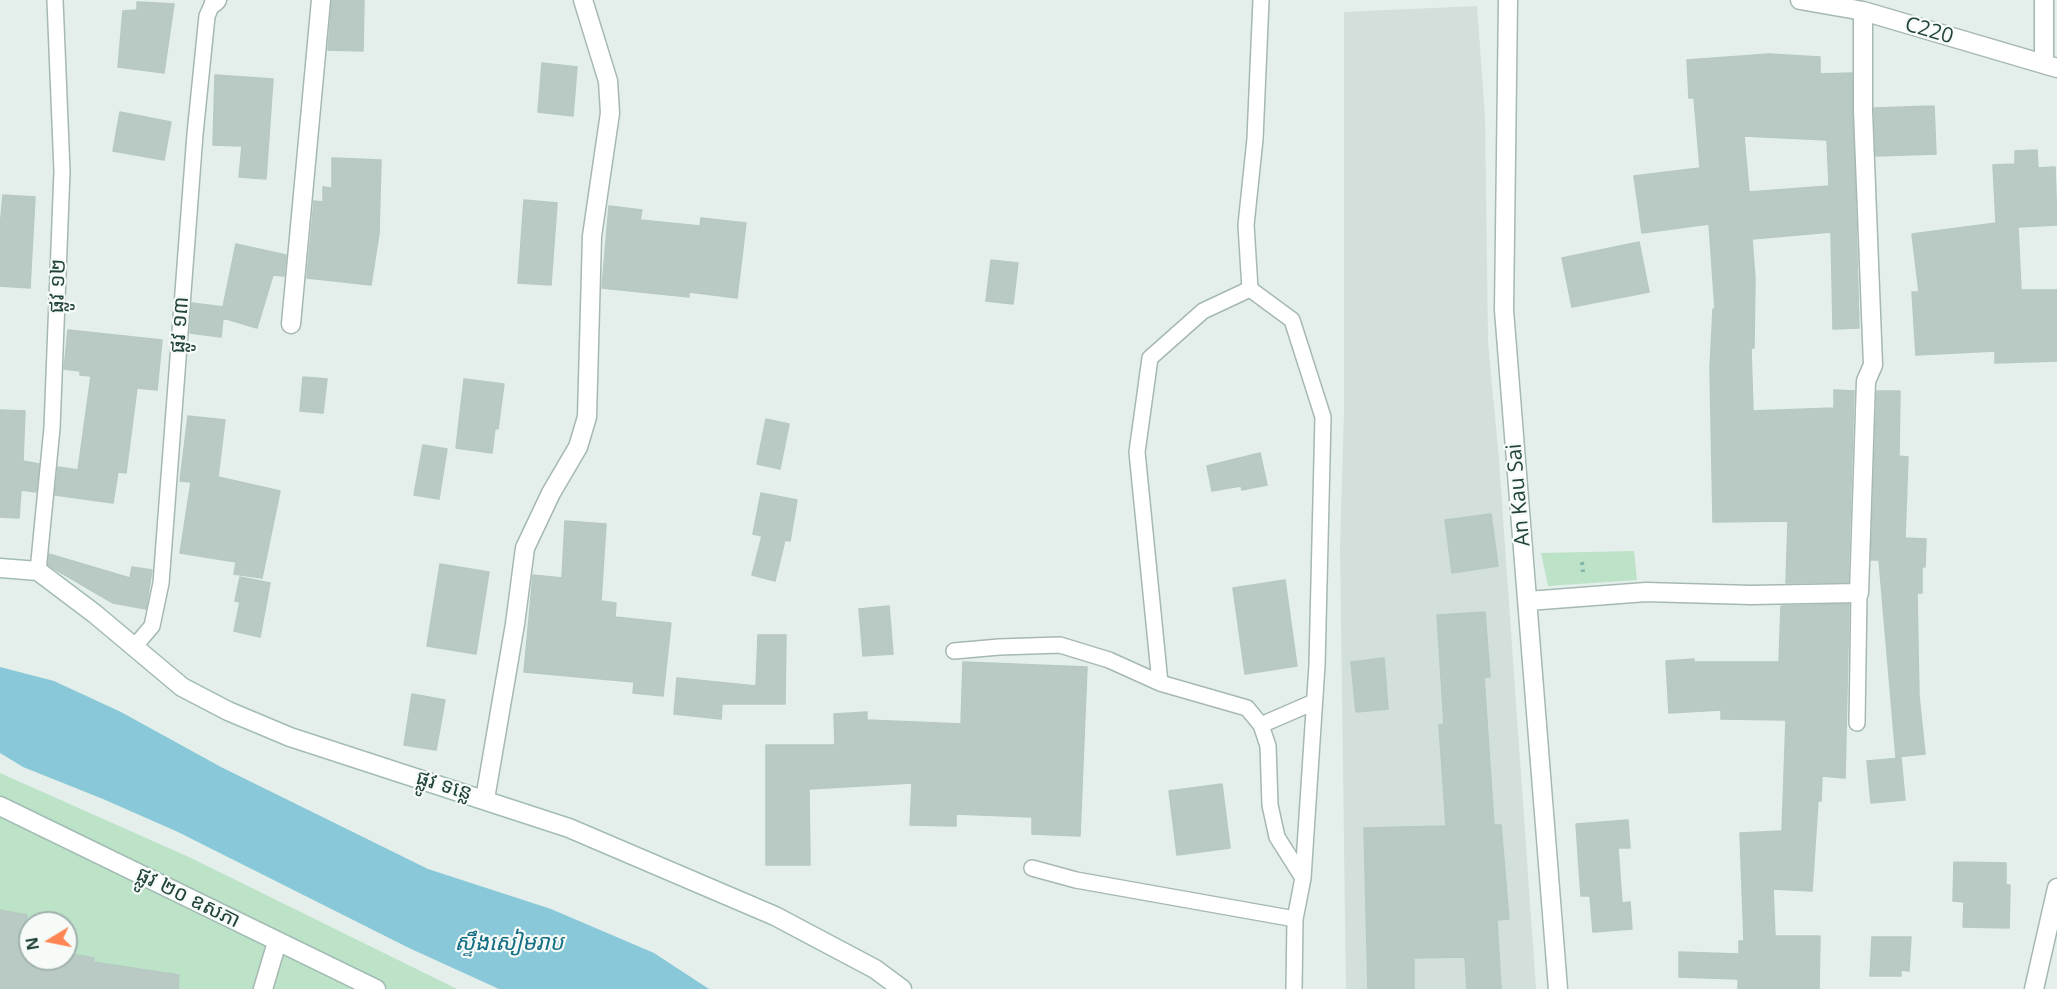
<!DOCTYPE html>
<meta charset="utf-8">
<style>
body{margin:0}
#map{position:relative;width:2057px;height:989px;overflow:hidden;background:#e4efeb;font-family:"Open Sans",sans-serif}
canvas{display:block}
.north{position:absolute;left:18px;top:911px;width:60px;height:60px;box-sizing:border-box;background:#f6fbf8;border:2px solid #a1b1ad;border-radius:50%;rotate:260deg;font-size:16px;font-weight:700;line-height:24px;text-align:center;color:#22433c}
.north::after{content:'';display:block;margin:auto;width:21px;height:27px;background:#fe8654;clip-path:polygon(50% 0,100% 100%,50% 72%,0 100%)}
</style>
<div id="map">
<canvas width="2057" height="989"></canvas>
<div class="north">N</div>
</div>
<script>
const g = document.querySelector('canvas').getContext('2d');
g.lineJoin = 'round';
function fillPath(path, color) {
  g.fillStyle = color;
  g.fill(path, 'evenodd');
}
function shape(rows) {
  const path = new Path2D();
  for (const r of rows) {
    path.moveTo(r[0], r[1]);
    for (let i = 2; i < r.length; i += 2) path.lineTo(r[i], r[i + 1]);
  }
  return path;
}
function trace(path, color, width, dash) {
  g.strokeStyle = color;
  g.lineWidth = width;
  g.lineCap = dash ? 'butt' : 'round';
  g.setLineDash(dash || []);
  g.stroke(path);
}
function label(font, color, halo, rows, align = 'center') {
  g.font = font + ' "Open Sans","Noto Sans Khmer",sans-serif';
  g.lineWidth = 4.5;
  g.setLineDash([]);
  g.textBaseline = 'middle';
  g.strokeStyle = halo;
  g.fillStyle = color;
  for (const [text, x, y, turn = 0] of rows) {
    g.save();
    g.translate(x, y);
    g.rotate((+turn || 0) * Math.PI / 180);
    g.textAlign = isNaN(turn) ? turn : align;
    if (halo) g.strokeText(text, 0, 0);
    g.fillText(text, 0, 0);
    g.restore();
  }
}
fillPath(shape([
 [1477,6,1485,116,1488,342,1499,460,1536,989,1346,989,1340,546,1344,412,1344,12]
]), '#d2dfda');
fillPath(shape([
 [1634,551,1637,580,1548,586,1541,553],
 [0,773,191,858,457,989,0,989],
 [30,923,66,923,66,959,30,959]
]), '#bce2c8');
fillPath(shape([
 [0,667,54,681,121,712,221,767,428,869,551,909,654,953,709,989,499,989,409,948,178,832,103,799,23,767,0,753]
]), '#88c8d8');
const building = shape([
 [332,0,364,0,363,51,328,50,332,0],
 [137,2,174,4,164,73,118,67,123,11,137,10,137,2],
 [1769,54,1820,57,1820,74,1852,73,1859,328,1833,329,1831,232,1752,239,1755,279,1754,348,1751,348,1753,411,1834,408,1834,390,1854,391,1848,582,1786,583,1788,521,1713,522,1710,368,1713,309,1715,309,1709,224,1642,233,1634,176,1700,168,1694,98,1689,98,1687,60,1769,54],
 [1744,136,1827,140,1829,186,1749,192,1744,136],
 [542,63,577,67,573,116,538,112,542,63],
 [215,75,273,79,266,179,239,177,242,146,213,145,215,75],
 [1934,106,1936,154,1876,156,1874,108,1934,106],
 [120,112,171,122,164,160,113,151,120,112],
 [2037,150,2038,168,2055,167,2057,225,2018,227,2021,290,2057,290,2057,361,1995,363,1995,351,1916,355,1912,292,1919,292,1912,234,1996,223,1993,165,2015,164,2015,151,2037,150],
 [332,158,381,160,379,234,371,285,307,278,314,201,323,202,323,187,332,188,332,158],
 [3,195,35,197,30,288,0,286,0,228,3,195],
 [524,200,557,203,551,285,518,283,524,200],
 [609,206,642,210,640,220,700,226,701,218,746,223,737,298,689,292,689,297,602,288,609,206],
 [1639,242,1649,292,1572,307,1562,258,1639,242],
 [236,244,286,255,284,276,273,275,257,328,223,318,221,337,190,333,192,303,223,307,236,244],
 [991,260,1018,263,1013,304,986,301,991,260],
 [68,330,162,340,157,390,137,388,126,473,118,472,113,503,55,495,58,467,78,470,91,376,80,375,80,371,64,369,68,330],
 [303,377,327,379,323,413,300,411,303,377],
 [464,379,504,384,498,429,495,428,492,453,456,448,464,379],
 [1877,391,1900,391,1899,456,1908,457,1905,538,1926,539,1925,567,1922,567,1922,593,1917,593,1919,696,1925,754,1896,757,1879,560,1871,560,1877,391],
 [0,410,25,411,23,461,39,464,36,492,21,490,19,518,0,517,0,410],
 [188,416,225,420,218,477,280,491,262,578,234,574,236,562,180,553,191,482,180,481,188,416],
 [766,419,789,424,780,469,757,464,766,419],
 [423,445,447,449,439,499,414,495,423,445],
 [1260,453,1267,485,1242,490,1241,486,1212,491,1207,466,1260,453],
 [761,493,797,500,790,541,785,540,775,581,752,575,762,536,753,534,761,493],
 [1491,514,1498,566,1452,573,1445,520,1491,514],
 [565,521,606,524,601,601,616,603,615,617,671,623,663,696,633,693,634,682,524,672,533,575,562,578,565,521],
 [49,554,130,578,132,567,152,570,146,609,113,603,48,565,49,554],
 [440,564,489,572,476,654,427,646,440,564],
 [240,577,270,583,260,637,234,631,240,602,235,601,240,577],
 [1285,580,1297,666,1245,674,1233,588,1285,580],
 [1849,604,1845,778,1822,776,1821,801,1818,801,1812,891,1773,889,1775,936,1820,936,1819,989,1738,989,1738,979,1679,977,1679,952,1739,954,1739,941,1744,941,1740,833,1782,831,1786,720,1721,719,1721,710,1669,713,1666,661,1694,659,1694,662,1779,662,1781,606,1849,604],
 [889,606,893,654,863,656,859,609,889,606],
 [1485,612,1490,677,1484,677,1494,825,1501,825,1509,919,1497,920,1501,989,1467,989,1465,957,1414,958,1414,989,1368,989,1364,828,1446,826,1439,725,1444,724,1437,615,1485,612],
 [758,635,786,635,785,704,722,704,721,719,674,714,677,678,756,686,758,635],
 [1384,658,1388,709,1356,712,1351,662,1384,658],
 [963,662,1087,667,1080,836,1032,834,1032,817,956,814,956,826,910,825,912,783,809,789,810,865,766,865,766,745,835,745,834,714,867,712,867,720,961,724,963,662],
 [412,694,445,700,436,750,404,745,412,694],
 [1901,758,1905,800,1871,803,1867,761,1901,758],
 [1222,784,1230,848,1177,855,1169,791,1222,784],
 [1628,820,1630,848,1618,848,1622,903,1630,902,1632,929,1593,932,1590,896,1581,896,1576,824,1628,820],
 [1954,862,2006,863,2006,885,2010,885,2009,928,1963,927,1964,902,1953,901,1954,862],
 [0,910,27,915,25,926,30,927,30,959,66,959,66,953,94,958,93,962,179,975,178,989,0,989,0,910],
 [1872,937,1911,937,1909,971,1901,970,1901,976,1870,976,1872,937]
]);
fillPath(building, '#b9cac4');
trace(building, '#b6c9c2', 1.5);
const lane = shape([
 [1261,0,1255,139,1246,225,1250,289,1292,320,1323,417,1317,665,1303,878,1295,919,1294,989],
 [38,571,52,428,62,171,55,0],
 [135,646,152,626,161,583,195,134,207,16,214,0],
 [954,651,999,647,1060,645,1109,660,1160,683,1247,708,1261,725,1268,746,1270,805,1277,837,1303,878],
 [1160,683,1137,452,1150,358,1203,311,1250,289],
 [1857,723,1859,593],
 [1261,725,1314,702],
 [1032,868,1076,880,1295,919]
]);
const street = shape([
 [1508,0,1504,310,1558,989],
 [1800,0,1863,11,2057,68],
 [214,3,217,0],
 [2044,63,2044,0],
 [291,324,321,0],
 [1528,601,1646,592,1751,595,1859,593,1866,381,1873,365,1863,111,1863,11],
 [485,799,515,624,525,548,551,493,578,447,587,417,592,236,610,113,608,81,583,0],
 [263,989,277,942],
 [2034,989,2057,888]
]);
const secondary = shape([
 [0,568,38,571,95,614,182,687,228,711,290,737,569,828,775,916,875,969,902,989],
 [0,806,376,989]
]);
trace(lane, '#a6b8b3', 18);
trace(street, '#a6b8b3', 21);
trace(secondary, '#a2bcb4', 21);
trace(shape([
 [1582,562,1583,572]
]), '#82b5a8', 4, [3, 4.5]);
trace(lane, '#fff', 15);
trace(street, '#fff', 18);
trace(secondary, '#fff', 18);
label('21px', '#22433c', '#f6fbf8', [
 ["C220",1929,31,16],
 ["ផ្លូវ ១២",58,286,-88],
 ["ផ្លូវ ១៣",180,325,-86],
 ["An Kau Sai",1519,495,-95],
 ["ផ្លូវ ទន្លេ",444,786,17],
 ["ផ្លូវ ២០ ឧសភា",188,898,26]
]);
label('italic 22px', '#156d85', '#f6fbf8', [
 ["ស្ទឹងសៀមរាប",509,944]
]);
</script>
